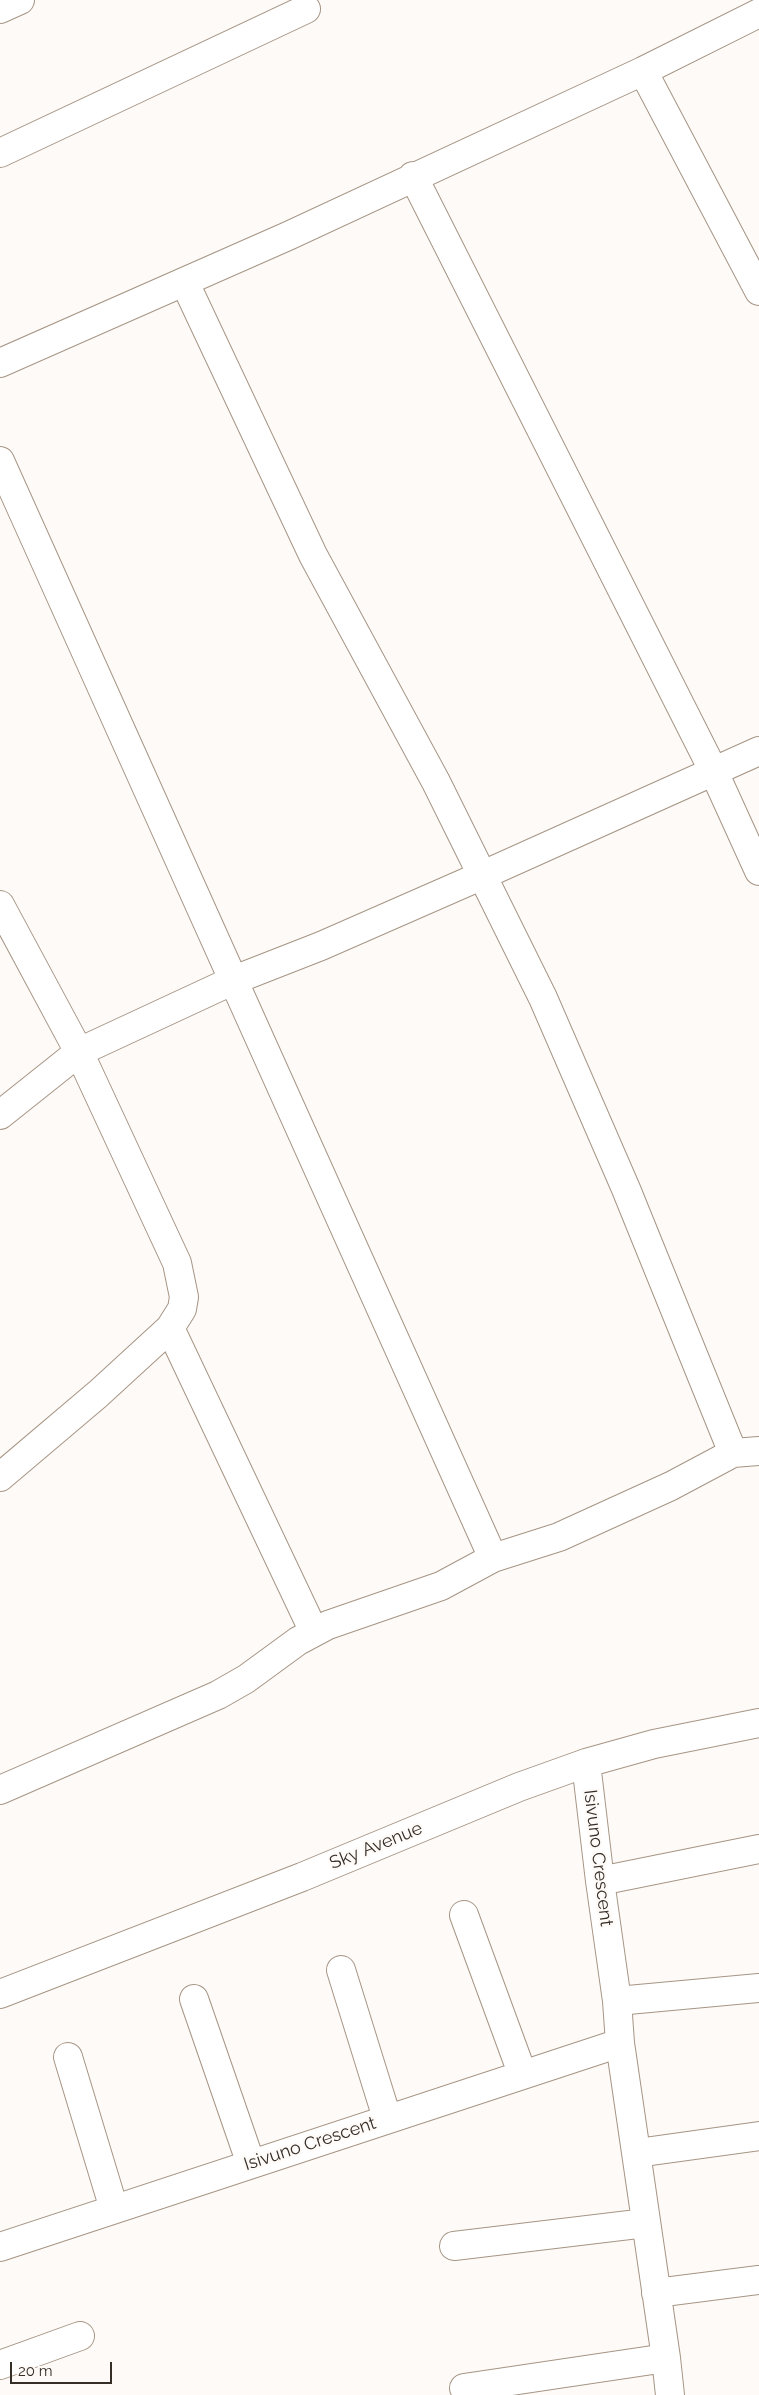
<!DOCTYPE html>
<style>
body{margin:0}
#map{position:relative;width:759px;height:2395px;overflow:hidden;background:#fefaf7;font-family:Raleway,sans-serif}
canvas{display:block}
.scale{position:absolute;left:10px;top:2362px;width:102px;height:22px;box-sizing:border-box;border:2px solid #352e27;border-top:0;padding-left:6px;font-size:15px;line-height:18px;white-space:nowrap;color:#352e27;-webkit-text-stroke:4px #fefaf7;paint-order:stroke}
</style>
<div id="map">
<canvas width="759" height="2395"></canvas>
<div class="scale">20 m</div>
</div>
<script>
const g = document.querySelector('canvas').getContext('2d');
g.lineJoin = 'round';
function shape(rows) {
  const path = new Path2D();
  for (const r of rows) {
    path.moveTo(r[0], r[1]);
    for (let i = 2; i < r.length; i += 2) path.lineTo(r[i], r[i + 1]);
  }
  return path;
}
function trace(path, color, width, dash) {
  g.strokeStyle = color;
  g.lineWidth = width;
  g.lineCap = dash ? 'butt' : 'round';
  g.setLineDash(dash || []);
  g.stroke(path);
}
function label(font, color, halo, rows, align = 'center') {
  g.font = font + ' Raleway,sans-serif';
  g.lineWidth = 4.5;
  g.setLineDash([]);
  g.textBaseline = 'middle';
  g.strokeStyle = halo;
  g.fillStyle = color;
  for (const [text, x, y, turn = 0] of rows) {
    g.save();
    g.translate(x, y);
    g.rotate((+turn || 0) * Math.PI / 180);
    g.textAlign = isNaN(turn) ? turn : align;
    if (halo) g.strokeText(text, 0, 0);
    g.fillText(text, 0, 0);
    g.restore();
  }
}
const minor = shape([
 [0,9,20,0],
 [643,71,759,291],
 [0,153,306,9],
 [413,176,714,772,759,871],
 [185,283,313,555,436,782,543,998,626,1189,733,1453],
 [0,363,288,236,643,71,759,13],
 [0,461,493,1558],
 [0,905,79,1052,177,1263,184,1297,182,1309,170,1328,98,1394,0,1477],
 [0,1115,79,1052,234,980,321,946,483,875,759,751],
 [170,1328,314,1632],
 [586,1763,600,1881,617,2001,620,2043,666,2358,670,2395],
 [0,1790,218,1695,246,1679,298,1641,328,1625,441,1586,493,1558,559,1537,671,1486,733,1453,759,1451],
 [600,1881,759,1849],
 [464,1915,522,2073],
 [341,1970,387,2118],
 [0,1994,302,1877,519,1787,586,1763,654,1744,759,1723],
 [194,1999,251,2164],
 [617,2001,759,1988],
 [68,2057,114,2209],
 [637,2153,759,2136],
 [454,2246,646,2223],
 [0,2247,620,2043],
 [656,2293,759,2280],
 [0,2365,80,2336],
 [464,2388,666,2358]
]);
trace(minor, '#a69585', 30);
trace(minor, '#fff', 28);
label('18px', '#352e27', '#fefaf7', [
 ["Sky Avenue",376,1846,-22],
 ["Isivuno Crescent",598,1858,83],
 ["Isivuno Crescent",310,2144,-18]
]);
</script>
